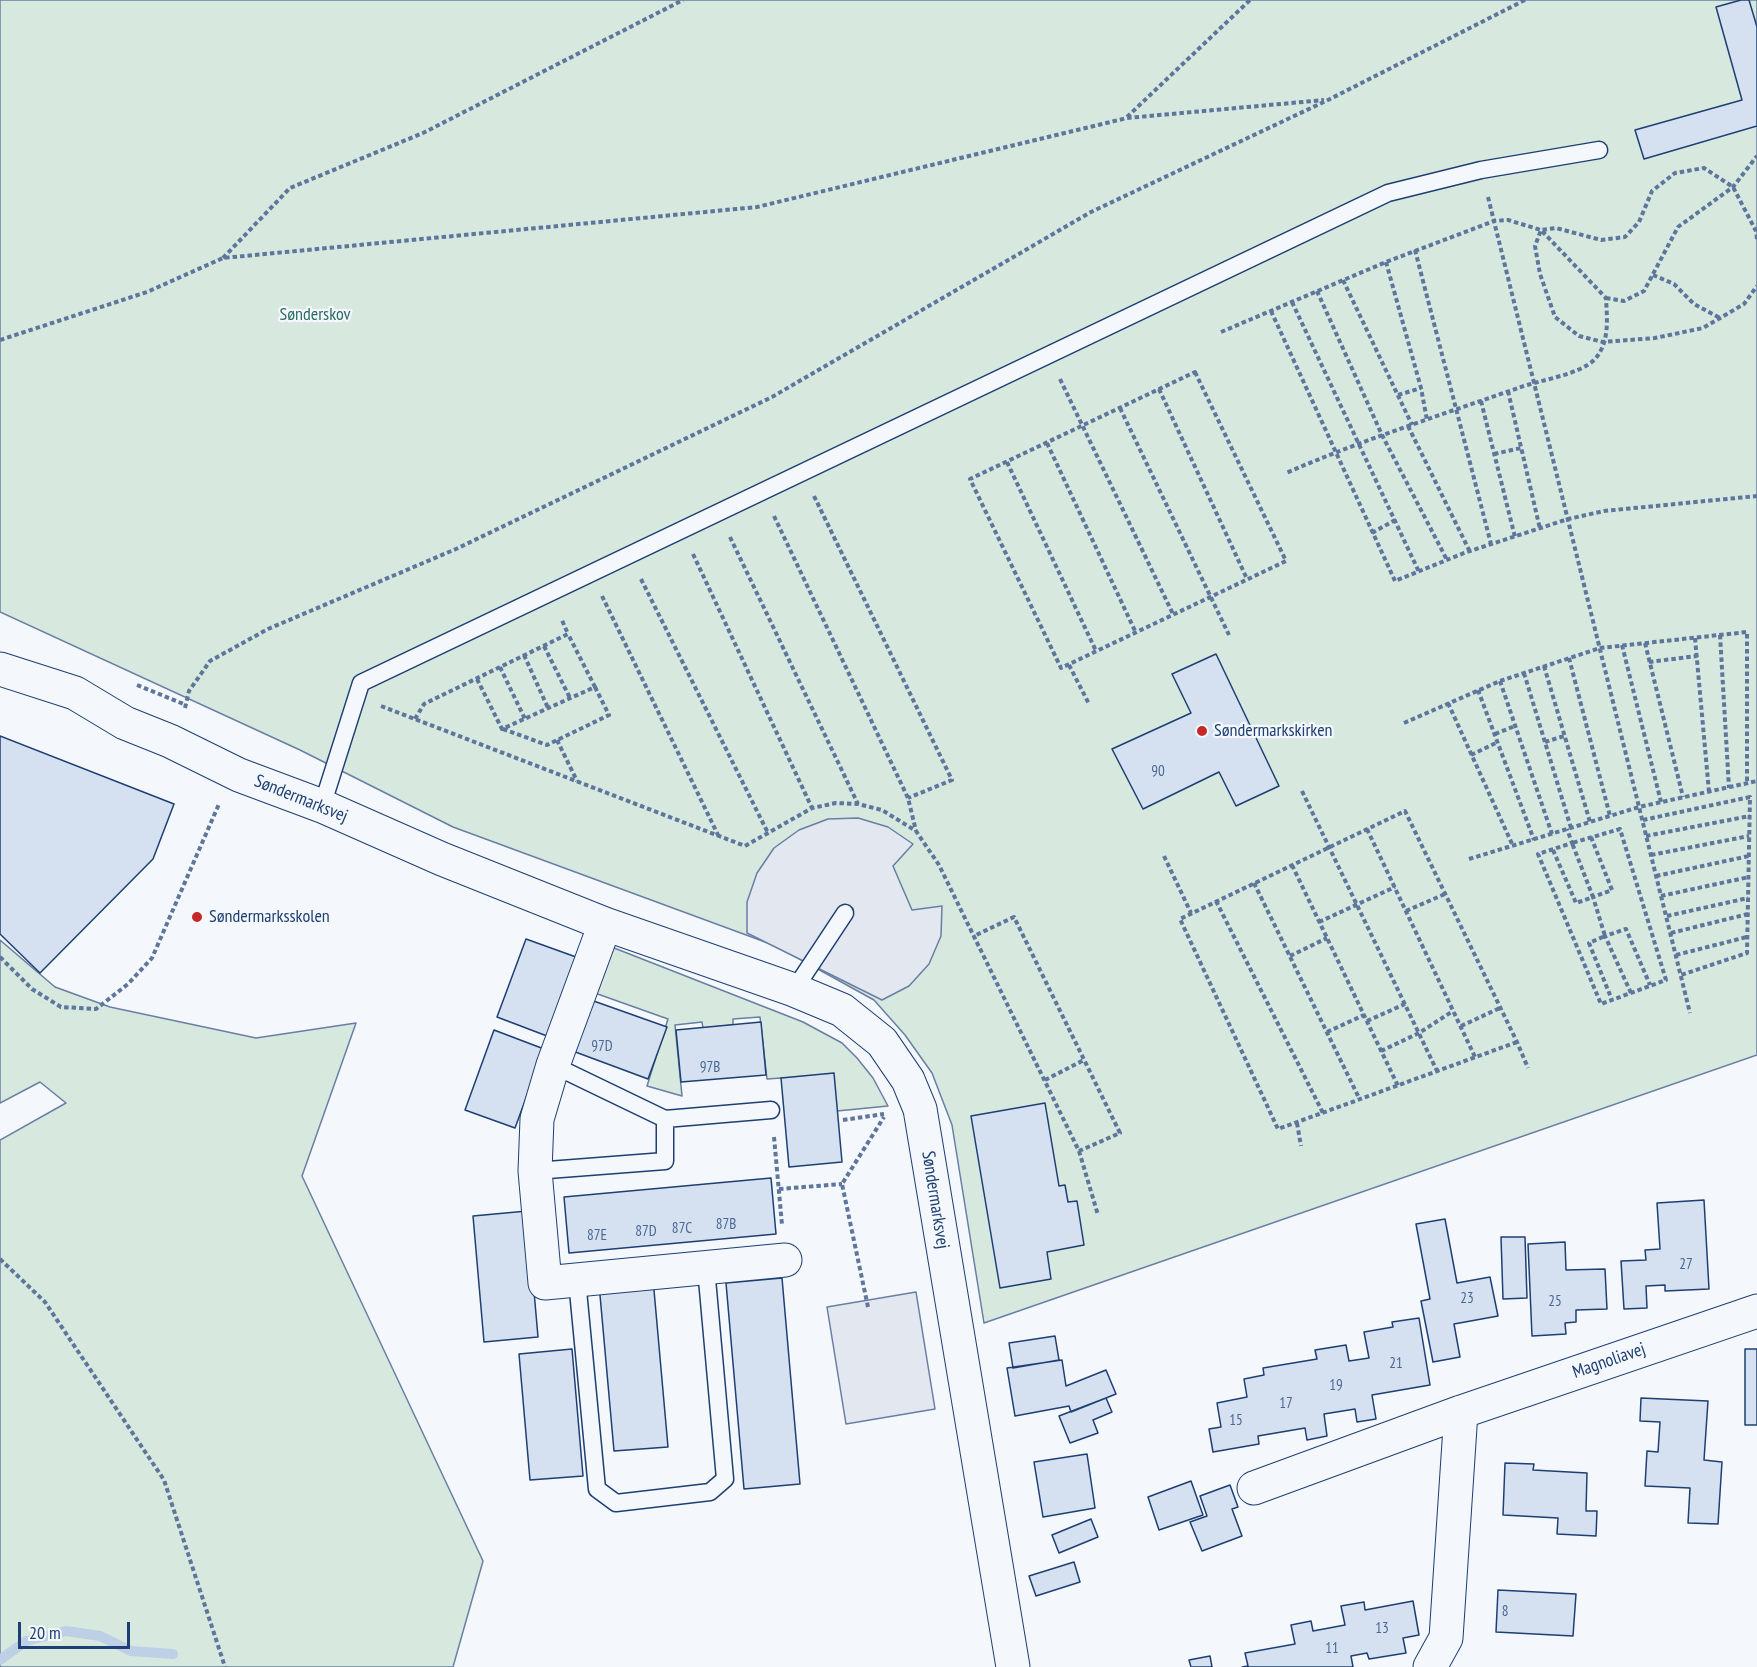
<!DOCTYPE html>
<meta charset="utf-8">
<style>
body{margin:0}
#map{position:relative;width:1757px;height:1667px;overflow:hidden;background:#f4f7fb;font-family:"PT Sans Narrow",sans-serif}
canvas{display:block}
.scale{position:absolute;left:18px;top:1622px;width:112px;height:27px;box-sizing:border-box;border:3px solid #1d3f73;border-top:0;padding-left:8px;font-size:18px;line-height:21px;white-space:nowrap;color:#1d3f73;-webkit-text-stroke:4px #f4f7fb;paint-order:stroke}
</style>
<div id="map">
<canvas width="1757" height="1667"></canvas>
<div class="scale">20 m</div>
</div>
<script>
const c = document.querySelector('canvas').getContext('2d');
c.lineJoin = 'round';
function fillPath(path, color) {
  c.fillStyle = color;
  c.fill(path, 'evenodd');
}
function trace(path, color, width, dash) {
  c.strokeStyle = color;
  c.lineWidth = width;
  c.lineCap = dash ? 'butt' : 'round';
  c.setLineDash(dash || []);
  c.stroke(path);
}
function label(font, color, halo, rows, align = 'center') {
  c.font = font + ' "PT Sans Narrow",sans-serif';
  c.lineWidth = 4.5;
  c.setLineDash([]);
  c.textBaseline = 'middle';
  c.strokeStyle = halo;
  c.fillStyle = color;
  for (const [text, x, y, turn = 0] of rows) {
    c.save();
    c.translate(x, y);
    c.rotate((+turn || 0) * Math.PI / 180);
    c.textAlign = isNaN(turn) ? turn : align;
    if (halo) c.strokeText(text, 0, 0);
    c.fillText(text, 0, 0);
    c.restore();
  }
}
const green = new Path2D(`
 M0 0H1757V1055L984 1323 952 1125 932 1073 905 1035 874 1000 776 946 453 827 300 750 0 612Z
 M0 940 55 987 110 1007 256 1038 356 1023 302 1176 483 1561 453 1667H0V1140L66 1103 40 1082 0 1103Z
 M609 946 803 1022 842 1043 857 1058 873 1078 888 1106 837 1111 781 1078 767 1079 760 1017 733 1019V1025L703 1028 702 1022 675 1025 682 1096 647 1086 668 1019 592 992Z`);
fillPath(green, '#d7e8df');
trace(green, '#687fa3', 1.5);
const parking = new Path2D(`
 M858 818 888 827 913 844 893 866 912 910 942 906 941 936 929 964 909 986 882 1000 747 933V902L757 873 774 848 799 830 828 819Z
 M916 1292 935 1409 846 1424 827 1307Z`);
fillPath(parking, '#e3e8f0');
trace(parking, '#687fa3', 1.5);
trace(new Path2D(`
 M0 1660 26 1641 66 1631 100 1636 131 1651 173 1654`), '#bed0e5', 10);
const building = new Path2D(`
 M1741 0H1749L1757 27V126L1644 159 1635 130 1742 100 1716 7Z
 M1216 654 1279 786 1236 806 1219 772 1143 809 1112 749 1191 713 1172 674Z
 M0 736 174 804 153 859 40 973 0 934Z
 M526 939 576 957 547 1036 497 1017Z
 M588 999 667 1027 648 1079 570 1050Z
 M761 1022 766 1075 681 1082 676 1030Z
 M494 1030 544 1049 515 1128 465 1110Z
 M834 1073 842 1162 789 1167 781 1078Z
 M1045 1103 1059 1186 1065 1185 1068 1202 1077 1201 1084 1245 1047 1252 1051 1279 1000 1288 971 1116Z
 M771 1178 776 1234 569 1253 564 1197Z
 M1704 1200 1709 1289 1665 1291V1285L1646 1286 1647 1308 1624 1309 1621 1261 1646 1260 1645 1250 1660 1249 1657 1203Z
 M527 1211 538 1337 484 1342 473 1216Z
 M1445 1219 1457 1283 1490 1277 1498 1316 1454 1324 1460 1357 1433 1362 1421 1301 1430 1299 1416 1224Z
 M1501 1237H1525L1527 1298 1503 1299Z
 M1565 1242 1566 1270 1605 1269 1607 1309 1576 1310V1322L1565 1323 1566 1334 1532 1336 1528 1244Z
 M782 1278 800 1484 744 1489 726 1283Z
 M653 1279 668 1447 614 1451 599 1284Z
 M1419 1318 1430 1385 1372 1395 1376 1419 1357 1422 1355 1409 1324 1414 1327 1436 1307 1440 1305 1428 1258 1436 1259 1444 1213 1452 1209 1429 1221 1427 1217 1403 1247 1397 1244 1379 1264 1375 1263 1368 1317 1359 1315 1350 1346 1345 1349 1361 1369 1358 1364 1332 1393 1327 1392 1322Z
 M1055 1336 1059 1360 1013 1368 1009 1343Z
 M572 1349 583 1476 530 1480 519 1354Z
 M1745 1349H1757V1425H1745Z
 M1062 1360 1066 1386 1106 1370 1116 1394 1071 1412 1069 1406 1015 1416 1007 1368Z
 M1106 1398 1112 1412 1093 1420 1098 1433 1070 1443 1059 1416Z
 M1641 1398 1708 1401 1704 1460 1722 1462 1718 1524 1688 1523 1690 1488 1645 1486 1647 1451 1658 1452 1660 1422 1640 1421Z
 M1087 1454 1095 1508 1043 1517 1034 1462Z
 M1505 1463 1534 1464 1533 1470 1587 1473 1586 1511H1597L1596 1536 1557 1534 1558 1518 1503 1515Z
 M1191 1481 1203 1515 1159 1530 1148 1497Z
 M1230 1485 1238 1507 1232 1509 1242 1536 1202 1551 1190 1522 1207 1516 1200 1496Z
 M1091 1519 1098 1537 1059 1553 1052 1535Z
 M1074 1562 1080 1582 1036 1596 1029 1576Z
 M1498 1590 1576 1594 1573 1636 1496 1632Z
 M1413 1601 1419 1635 1403 1638 1406 1653 1369 1659 1367 1653 1351 1656 1353 1667H1242L1248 1666 1245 1653 1295 1644 1291 1625 1311 1621 1313 1631 1345 1625 1341 1606 1364 1602 1365 1610Z
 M1210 1656 1212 1667H1191L1189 1660Z`);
fillPath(building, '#d5e0f0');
trace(building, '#1d3f73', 1.5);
const lane = new Path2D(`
 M322 806 361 683 1388 193 1481 170 1599 150
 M794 990 845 913
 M665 1119 771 1110
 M535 1171 665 1161V1119L553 1065
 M577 1280 597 1489 616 1503 710 1492 725 1479 706 1268`);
const street = new Path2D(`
 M0 669 75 693 125 723 170 741 239 775 322 806 442 859 605 924 794 990 842 1010 882 1042 908 1080 920 1109 1013 1667
 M605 924 553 1065 537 1119 535 1171 545 1283 785 1260
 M1254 1488 1461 1412 1757 1311
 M1430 1667 1446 1638 1461 1412`);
trace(lane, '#1d3f73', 19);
trace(street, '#1d3f73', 35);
trace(new Path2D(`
 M1127 117 1250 0
 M1488 197 1690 1013
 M1757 239 1756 231 1733 187 1704 168 1675 173 1652 191 1639 222 1625 237 1601 240 1556 228 1541 230 1535 246 1540 274 1555 317 1579 336 1603 342 1655 338 1703 328 1744 304 1757 286
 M1415 250 1491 544
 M223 258 290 188 423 133 683 0
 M1386 262 1421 388 1427 420
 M1653 275 1674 284 1694 304 1720 318
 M1343 280 1412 425
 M1317 291 1382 435 1447 560
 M1606 298 1624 301 1644 291 1678 227 1733 187 1757 156
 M1292 302 1419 572
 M1271 311 1395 581 1464 553 1568 519 1604 511 1757 496
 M1221 332 1386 262 1494 221 1508 220 1541 230 1606 298C1607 318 1610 342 1595 359 1580 375 1539 380 1518 388 1441 415 1362 440 1286 473
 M0 340 147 292 223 258 757 207 1127 118 1324 100
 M1195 372 1286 561 1061 668 970 479Z
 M1060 379 1173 614
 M1159 389 1247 579
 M1508 391 1540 529
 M1398 395 1421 388
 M1481 401 1515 537
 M1120 408 1229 635
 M1408 426 1470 552
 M1047 443 1136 633
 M1494 454 1521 448
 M1007 462 1096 651
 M814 496 952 780 908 798
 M774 516 908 798 916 831
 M1372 533 1395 520
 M730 537 858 804
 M693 554 812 808
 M641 579 768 833
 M602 596 718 835
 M1720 635 1729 788
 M1695 638 1709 792
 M1645 643 1683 797
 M1622 645 1661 802
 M544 646 570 698
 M524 655 548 708
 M1569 658 1610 816
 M1649 662 1697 656
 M1069 665 1089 704
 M1544 666 1590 822
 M500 667 525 719
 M1524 673 1571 828
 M477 679 502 729 595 687 568 634
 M1500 681 1552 834
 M137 685 186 705
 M1478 690 1534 840
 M1448 703 1513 846
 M381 706 745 846 812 808 836 803 858 804 882 810 916 831 939 865 1079 1151 1120 1133 1014 917 974 936
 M185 708 189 691 210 661 268 629 456 549 772 397 1091 212 1328 100 1525 0
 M415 719 424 704 568 634 561 618
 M1404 723 1500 681 1600 648 1747 632V783
 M503 729 547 745 609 715 595 687
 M1495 734 1515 726
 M557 740 577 781
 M1545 742 1564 736
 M1471 755 1498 742
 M1302 791 1437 1071
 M1643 820 1750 797 1747 953 1681 975
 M1367 829 1475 1057
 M1646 836 1750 816
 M1591 837 1612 890 1593 897 1605 936 1589 943 1612 1000
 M1553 850 1576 903 1593 897 1572 843 1620 829 1666 980 1601 1004 1538 854 1572 843 1567 829
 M1651 855 1749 836
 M1164 856 1191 913
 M1469 859 1639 807 1757 781
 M1292 865 1398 1086
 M1656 876 1749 856
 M1254 883 1360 1100
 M1661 896 1749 877
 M1216 901 1323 1113
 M1406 911 1445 894
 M1667 916 1748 898
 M1319 922 1395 887
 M1671 933 1748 914
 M1676 955 1747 937
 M1290 956 1327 938
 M0 957 32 989 61 1007 96 1009 128 984 152 958 219 804
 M1631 993 1605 936 1626 929 1650 985
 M1367 1021 1405 1004
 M1461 1026 1500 1008
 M1327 1032 1364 1015
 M1517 1042 1278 1129 1180 919 1405 811 1517 1042 1528 1068
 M1381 1051 1419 1033 1453 1011
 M1045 1080 1084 1060
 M843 1120 884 1114
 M1297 1123 1301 1146
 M774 1137 782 1225
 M1079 1151 1098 1215
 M779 1189 842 1184
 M0 1259 45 1302 164 1480 225 1667
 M868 1307 842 1184 884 1117`), '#5e769c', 4, [4.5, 3]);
trace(lane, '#f4f7fb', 16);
trace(street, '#f4f7fb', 33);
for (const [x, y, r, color] of [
 [1202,731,6,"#c62828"],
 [197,917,6,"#c62828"]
]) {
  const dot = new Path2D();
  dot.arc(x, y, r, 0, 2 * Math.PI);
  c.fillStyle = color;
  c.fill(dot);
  trace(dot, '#f4f7fb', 2);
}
label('15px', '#4b6792', null, [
 ["90",1158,772],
 ["97D",602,1047],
 ["97B",710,1068],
 ["87B",726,1225],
 ["87C",682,1229],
 ["87D",646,1232],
 ["87E",597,1236],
 ["27",1686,1265],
 ["23",1467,1299],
 ["25",1555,1302],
 ["21",1396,1364],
 ["19",1336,1386],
 ["17",1286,1404],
 ["15",1236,1421],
 ["8",1505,1612],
 ["13",1382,1629],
 ["11",1332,1649]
]);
label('18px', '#2c6c60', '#f4f7fb', [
 ["Sønderskov",315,315]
]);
label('18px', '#1d3f73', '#f4f7fb', [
 ["Søndermarkskirken",1214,731],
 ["Søndermarksskolen",209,917]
], 'left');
label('18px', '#1d3f73', '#f4f7fb', [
 ["Søndermarksvej",301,799,22],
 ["Søndermarksvej",935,1200,81],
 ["Magnoliavej",1609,1361,-19]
]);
</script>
